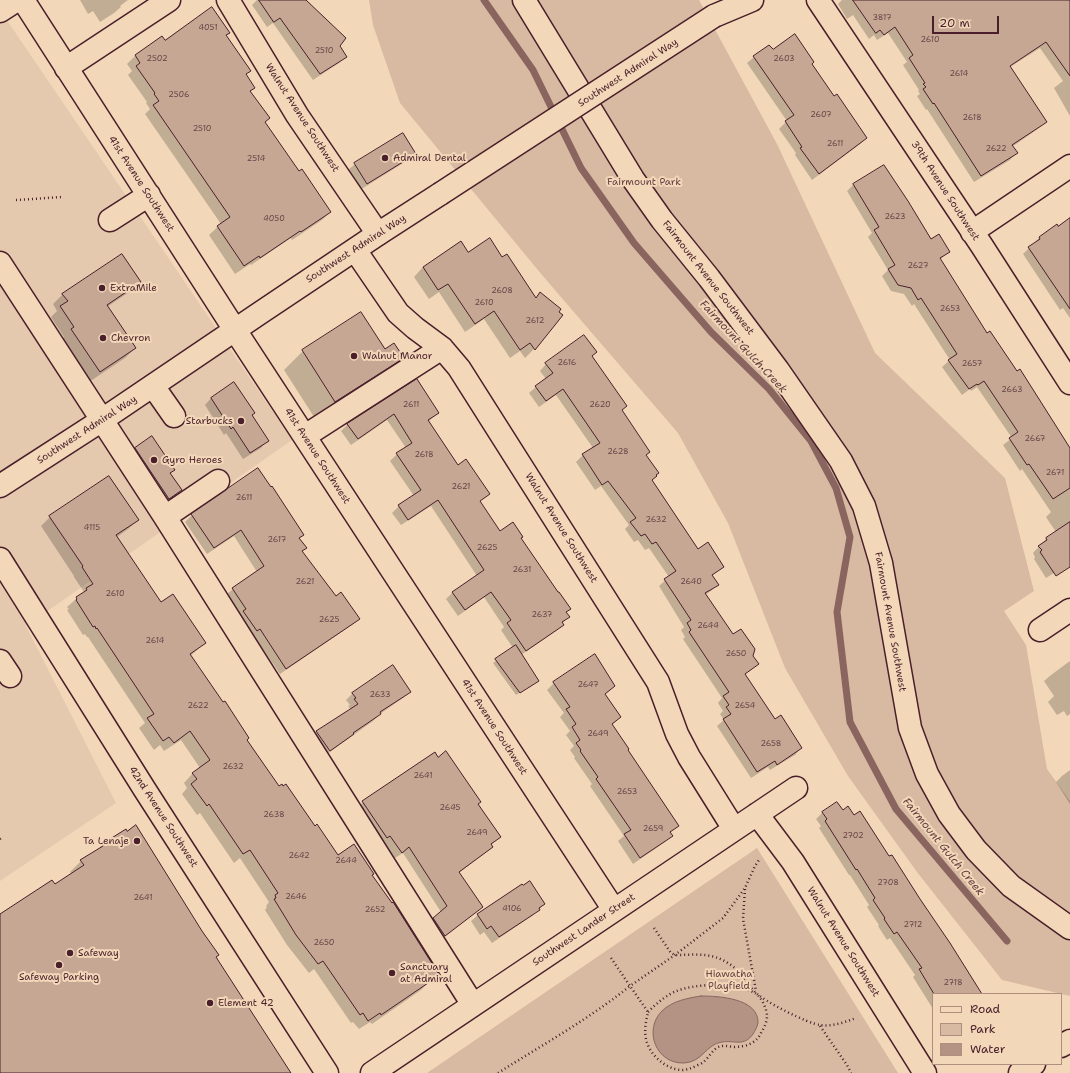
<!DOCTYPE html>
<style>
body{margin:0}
#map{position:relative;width:1070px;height:1073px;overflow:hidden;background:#f2d8b9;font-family:"Shantell Sans",sans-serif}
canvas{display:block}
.legend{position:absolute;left:932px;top:993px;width:130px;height:72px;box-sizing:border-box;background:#f2d8b9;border:1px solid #af8e80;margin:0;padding:5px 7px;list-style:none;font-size:12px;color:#4a1f2b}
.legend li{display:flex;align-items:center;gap:8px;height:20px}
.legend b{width:20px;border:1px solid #af8e80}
.scale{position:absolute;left:932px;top:16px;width:67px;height:18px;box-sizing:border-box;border:2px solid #4a1f2b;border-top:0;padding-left:5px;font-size:12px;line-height:14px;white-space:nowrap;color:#4a1f2b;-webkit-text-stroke:3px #f2d8b9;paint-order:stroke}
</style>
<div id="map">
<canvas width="1070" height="1073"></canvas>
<ul class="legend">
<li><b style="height:5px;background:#f2d8b9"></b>Road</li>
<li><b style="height:11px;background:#d7baa1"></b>Park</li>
<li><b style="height:11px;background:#b59384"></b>Water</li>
</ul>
<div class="scale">20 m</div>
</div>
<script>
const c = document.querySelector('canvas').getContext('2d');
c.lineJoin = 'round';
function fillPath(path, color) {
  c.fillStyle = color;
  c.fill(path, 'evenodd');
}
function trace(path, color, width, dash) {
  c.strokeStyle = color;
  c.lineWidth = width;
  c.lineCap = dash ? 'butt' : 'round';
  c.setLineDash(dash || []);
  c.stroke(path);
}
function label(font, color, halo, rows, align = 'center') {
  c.font = font + ' "Shantell Sans",sans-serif';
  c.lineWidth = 4;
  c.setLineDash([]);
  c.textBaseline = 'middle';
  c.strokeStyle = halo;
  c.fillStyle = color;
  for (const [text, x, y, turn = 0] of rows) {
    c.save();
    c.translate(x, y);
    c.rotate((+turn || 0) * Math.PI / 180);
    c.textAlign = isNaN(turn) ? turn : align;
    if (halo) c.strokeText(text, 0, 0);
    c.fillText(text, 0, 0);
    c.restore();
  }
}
fillPath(new Path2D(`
 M0 10 292 440 26 626 116 803 0 881Z`), '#e4c9ae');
fillPath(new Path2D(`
 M369 0H699L777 144 875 353 1005 478 1034 591 1004 611 1026 645 1047 769 1070 801V996L1002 980 917 872 848 776 785 668 728 523 678 433 542 275 400 103 373 25Z
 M757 848 898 1073H427Z`), '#d7baa1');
const water = new Path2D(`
 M701 996C718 996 759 998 758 1023 757 1027 755 1031 753 1034 744 1047 735 1040 722 1042 706 1044 703 1062 684 1063 656 1064 643 1030 662 1011 672 1001 688 998 701 996Z`);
fillPath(water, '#b59384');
trace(water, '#8a6560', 1);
fillPath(new Path2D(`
 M80 0H128L120 6 121 7 114 13 100 22 93 11 88 14Z
 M257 0H297L339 46 346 56 339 63 313 80 273 23 267 27 252 5Z
 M842 0H1070V116L1054 88 1063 81 1040 48 1010 67 1046 122 1039 128 1012 147 1016 153 1010 160 974 182 927 109 926 110 917 96 920 94 918 91 919 90 903 65 907 62 888 33 877 40 874 35 869 39 853 15 847 19 838 4Z
 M229 33 225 36 250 70 245 75 254 88 250 92 264 122 299 172 330 212 322 220 292 240 291 238 251 265 250 264 235 274 209 235 221 224 145 114 150 109 146 103 147 102 128 75 132 71 127 64 135 56 162 38 165 41Z
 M754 57 811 64 833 98 866 138 860 144 812 180 795 155 796 153 779 129 787 121 747 63Z
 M415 153 408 160 360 190 348 170 355 164Z
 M853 185 931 240 948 252 940 260 987 335 1070 450V563L1046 578 1034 559 1035 557 1033 553 1046 539 1056 532 1046 517 1051 512 1022 469 1020 471 1003 445 1012 438 977 387 971 391 970 389 962 395 942 367 950 360 914 304 912 306 904 294 891 291 882 276 888 270 868 237 872 233 847 191Z
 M1070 224V318L1063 308 1060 310 1023 254 1039 238 1057 226 1058 227Z
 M461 243 468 254 502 258 534 349 525 358 520 351 510 358 484 319 465 332 439 292 429 299 414 277 423 267Z
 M139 282 129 292 107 307 135 348 125 358 89 382 61 340 64 337 51 317 57 311 53 304 63 294Z
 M385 350 402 358 383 377 316 420 284 370 303 351Z
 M591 356 621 410 649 452 645 456 656 476 651 481 698 550 722 567 712 576 717 585 711 591 705 595 733 635 752 656 758 664 751 670 744 675 775 720 801 748 795 755 770 770 768 767 751 778 717 726 724 720 720 714 723 711 718 703 722 698 683 639 685 637 681 630 684 627 659 586 669 577 649 548 645 550 638 540 634 542 625 529 629 525 601 486 595 490 576 462 583 455 593 448 556 395 539 407 529 393 536 387 546 379 540 371 546 364Z
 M417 380 438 413 428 422 457 466 488 494 479 502 500 533 520 538 558 594 570 609 565 613 568 617 556 631 521 655 534 684 516 695 493 663 513 648 501 630 504 627 484 597 458 616 446 599 453 592 477 576 431 506 401 525 392 513 399 506 414 496 390 461 397 454 406 448 387 420 351 445 341 431 347 425Z
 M211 398 251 416 267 441 261 448 243 459 226 433 224 435 205 405Z
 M136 449 174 470 170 474 181 490 174 497 162 505 129 455Z
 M258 469 302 535 299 538 306 548 302 552 336 597 358 619 352 625 280 674 253 635 250 637 226 595 233 589 257 572 234 536 207 554 185 522 192 515Z
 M50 517 138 520 128 529 117 537 160 603 204 643 195 652 190 656 278 788 315 827 338 856 371 875 437 973 421 990 372 1024 370 1022 359 1029 353 1022 351 1023 314 969 309 973 287 945 265 910 267 907 266 906 269 902 240 858 234 863 200 813 197 815 182 794 187 788 184 783 193 773 200 768 181 740 164 751 160 745 154 750 139 728 145 723 88 637H87L85 634 83 635 67 610 69 609 67 607 84 592 74 577V576L41 526Z
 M1070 661V714L1067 716 1064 711 1057 715 1048 702 1054 696 1044 681 1051 675Z
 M554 683 614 686 604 695 620 717 612 725 627 751 678 825 670 833 671 836 665 842 633 864 618 841 624 836 590 786 592 784 574 758 575 757 570 750 574 746 566 735 570 731 560 717 564 713 547 690Z
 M409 692 403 698 380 714 373 721 323 757 310 739 317 732 351 710 348 706 350 705 346 700 353 693Z
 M1070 770V804L1056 782 1062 776Z
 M363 802 477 804 500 837 491 845 492 847 485 853 459 873 481 907 475 913 438 942 427 925 441 912 403 853 395 858 384 841 380 844 357 808Z
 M823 812 981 994H933V1009L913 977 915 975 890 938 887 940 878 926 879 925 867 907 869 905 850 875H849L819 828 821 826 816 819Z
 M102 845 215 957 290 1073H0V915L54 886 72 874 70 872 81 861 96 851Z
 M544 904 532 916 492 943 484 932 480 935 471 921 478 915Z`), '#0003');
trace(new Path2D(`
 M484 0 533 70 581 168 634 243 711 332 769 389 811 441 836 488 850 537 837 612 850 722 896 809 1007 941`), '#8a6560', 7);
const building = new Path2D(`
 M259 0H306L346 38 340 46 347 57 320 74 280 18 274 22Z
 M853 0H1070V76L1046 42 1010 66 1047 122 1012 145 1018 153 981 176 934 103 933 104 923 89 926 87 923 84 925 83 909 58 913 55 895 27 884 35 880 30 876 33Z
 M212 7 230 33 226 35 251 71 246 74 255 88 250 91 270 118 265 122 299 171 302 169 331 212 301 232 300 231 260 258 259 256 244 266 217 226 230 217 153 105 159 101 154 94 155 93 136 66 140 63 135 55 162 36 165 40Z
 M795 34 814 62 812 64 834 96 837 94 867 138 819 174 800 148 802 147 785 121 794 115 753 56 769 45 773 49Z
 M403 133 416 154 367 184 354 163Z
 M884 165 908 201 931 239 939 234 950 252 940 258 987 333 990 331 1017 371 1020 369 1070 448V488L1053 499 1029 464 1027 465 1009 438 1018 432 984 381 978 385 977 384 969 389 948 360 957 354 921 298 918 300 911 288 898 285 888 269 895 265 874 230 879 227 853 184Z
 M1070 218V309L1028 247 1040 239 1039 237 1057 224 1058 226Z
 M490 238 502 257 507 254 536 298 540 292 561 309 559 312 563 315 535 350 530 343 520 350 494 311 475 324 448 284 438 290 423 267 461 241 468 252Z
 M122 254 141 282 107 305 136 348 100 372 71 329 74 327 60 306 68 301 62 294Z
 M361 312 385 349 394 343 404 358 335 402 302 350Z
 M584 335 597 352 592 356 627 406 622 410 650 452 646 455 659 473 656 475 657 476 652 480 698 549 708 542 724 567 712 575 719 585 705 593 733 634 741 629 755 649 753 656 759 664 745 674 775 719 781 715 802 748 777 765 775 761 757 772 723 719 731 714 726 707 729 705 723 696 729 692 689 632 691 630 687 623 691 620 664 579 676 571 656 542 652 544 645 534 641 536 630 522 636 518 608 481 602 485 582 454 600 443 563 389 546 401 535 386 553 373 545 363Z
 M417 379 439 413 428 420 458 465 466 459 490 494 480 501 500 531 513 522 523 537 521 538 558 592H559L571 609 566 612 570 617 562 622 564 625 526 651 507 623 511 620 491 592 465 610 452 592 484 570 438 500 408 520 398 505 421 490 396 453 412 443 394 414 358 439 347 424Z
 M234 382 255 413 252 415 269 441 250 453 233 427 231 429 211 398Z
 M152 436 175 470 170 473 182 490 169 499 135 448Z
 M258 468 271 487 272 486 304 535 299 538 307 548 302 551 336 596 341 592 360 619 286 669 260 629 257 631 243 611 246 609 232 588 264 566 241 530 214 548 191 514Z
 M109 476 139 520 116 535 161 602 173 594 206 643 190 654 223 702 225 701 249 738 247 740 279 786 282 784 283 786 286 784 315 826 317 824 338 855 354 844 374 874 372 875 392 903 393 902 395 905 438 973 430 979 431 981 381 1015 380 1013 368 1021 363 1013 360 1015 323 961 318 964 296 935 274 899 276 898 275 895 278 893 250 850 243 854 209 804 207 806 191 784 197 779 192 773 210 760 190 731 174 743 169 737 163 741 147 718 154 714 97 628 96 629 95 626 93 627 76 600 77 599 76 597 87 590 86 588 93 584 82 567 83 566 49 516Z
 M1070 522V567L1056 576 1040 552 1042 550 1038 546 1047 540 1046 538Z
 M516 645 539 681 520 693 495 659Z
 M595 654 615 686 605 694 621 717 612 724 629 749 628 750 679 826 670 832 673 836 640 858 624 834 631 830 596 779 598 777 580 751 581 750 576 743 580 740 572 727 576 724 566 709 570 707 553 682Z
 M393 665 411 692 380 712 381 714 353 733 354 734 330 751 316 731 358 704 354 699 356 698 352 693Z
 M446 751 481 802 478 804 501 837 491 844 493 847 459 872 483 907 445 936 433 918 447 906 409 847 402 853 390 836 387 838 362 801 435 752 438 757Z
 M837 802 843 810 848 806 854 815 860 811 889 856 892 855 920 899 950 943 982 994H934L919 969 922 968 897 932 894 934 884 919 885 918 873 900 875 898 857 869 856 870 825 821 827 819 822 812Z
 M136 825 202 931 219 955 216 957 291 1073H0V914L52 880 55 884 84 865 80 860 103 846 102 844 126 829 127 831Z
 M530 881 545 904 539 908 540 910 499 937 491 926 487 929 477 914 522 884 523 885Z`);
fillPath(building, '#c5a794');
trace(building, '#4a1f2b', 1);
const minor = new Path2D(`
 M23 0 235 330 614 910
 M228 0 297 115 378 234
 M524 0 633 179 662 220 709 278 778 370 841 461 864 506 881 563 910 728 927 774 949 814 976 850 1011 886 1070 928
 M818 0 982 246 1070 383
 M0 11 17 0
 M66 68 169 0
 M110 220 149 195
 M972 232 1070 166
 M355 250 398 313 415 328 442 348 459 368 658 682 677 734 689 757 734 829
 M0 263 165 517 473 1005
 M153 386 174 416
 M305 436 442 348
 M165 517 218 481
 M0 559 145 790 327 1073
 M1040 630 1070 610
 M0 661 10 676
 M757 814 793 862 925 1073
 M1061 1046 1070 1041
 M372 1073 796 788
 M1020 1073 1034 1064`);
const major = new Path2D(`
 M714 16 752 0
 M0 486 96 424 260 313 378 234 440 194`);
trace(minor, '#4a1f2b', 25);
trace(major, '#4a1f2b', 25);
trace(new Path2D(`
 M16 200 62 197
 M0 839 3 837
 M745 889 743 919 756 991
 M654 928 671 953 675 955C689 955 705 953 718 958 728 962 738 969 744 978 748 982 751 988 755 992 763 1001 809 1024 820 1025 832 1027 845 1022 856 1018
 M611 958 630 986 675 955 723 918 745 888 755 866 759 860
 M820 1026 847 1065 851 1073
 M498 1073C542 1045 589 1019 630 986L648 1012C646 1021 644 1030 646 1039 649 1054 665 1069 681 1070 687 1070 692 1068 698 1065 707 1062 710 1052 718 1047 723 1045 728 1046 733 1047 745 1047 756 1044 761 1033 764 1028 767 1022 767 1016 767 1009 761 996 755 993 735 982 695 983 674 992 664 997 656 1004 648 1012`), '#4a1f2b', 2.5, [1, 3]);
trace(minor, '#f2d8b9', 22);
trace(major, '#f2d8b9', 22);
const majorBridge = new Path2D(`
 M440 194 714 16`);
trace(majorBridge, '#4a1f2b', 25, []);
trace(majorBridge, '#f2d8b9', 22);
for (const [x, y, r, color] of [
 [385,158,4,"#4a1f2b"],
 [102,288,4,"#4a1f2b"],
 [103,338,4,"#4a1f2b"],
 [354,356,4,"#4a1f2b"],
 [241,421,4,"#4a1f2b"],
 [154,460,4,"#4a1f2b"],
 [137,841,4,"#4a1f2b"],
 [70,953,4,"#4a1f2b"],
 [59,965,4,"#4a1f2b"],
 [392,973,4,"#4a1f2b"],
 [210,1003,4,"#4a1f2b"]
]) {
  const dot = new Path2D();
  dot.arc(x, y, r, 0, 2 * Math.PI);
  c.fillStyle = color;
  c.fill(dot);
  trace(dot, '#f2d8b9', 1.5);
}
label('8px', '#694145', null, [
 ["3817",882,18],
 ["4051",208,28],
 ["2610",930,40],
 ["2510",324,51],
 ["2502",157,59],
 ["2603",784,59],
 ["2614",959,74],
 ["2506",179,95],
 ["2607",821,115],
 ["2618",972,118],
 ["2510",202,129],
 ["2611",835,144],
 ["2622",996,149],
 ["2514",256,159],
 ["2623",895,217],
 ["4050",274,219],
 ["2627",918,266],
 ["2608",502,291],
 ["2610",484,303],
 ["2653",950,309],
 ["2612",535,321],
 ["2616",567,363],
 ["2657",972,364],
 ["2663",1012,390],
 ["2611",411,405],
 ["2620",600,405],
 ["2667",1035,439],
 ["2628",618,452],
 ["2618",424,455],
 ["2671",1055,473],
 ["2621",461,487],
 ["2611",244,498],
 ["2632",656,520],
 ["4115",92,528],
 ["2617",277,540],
 ["2625",487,548],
 ["2631",522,570],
 ["2621",305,582],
 ["2640",691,582],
 ["2610",115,594],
 ["2637",542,615],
 ["2625",329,620],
 ["2644",708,626],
 ["2614",155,641],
 ["2650",736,654],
 ["2647",588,685],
 ["2633",380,695],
 ["2622",198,706],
 ["2654",745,706],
 ["2649",598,734],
 ["2658",771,744],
 ["2632",233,767],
 ["2641",423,776],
 ["2653",627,792],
 ["2645",450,808],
 ["2638",274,815],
 ["2659",653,829],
 ["2649",477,833],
 ["2702",853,836],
 ["2642",299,856],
 ["2644",346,861],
 ["2708",888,883],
 ["2646",296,897],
 ["2641",143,898],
 ["4106",512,909],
 ["2652",375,910],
 ["2712",913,925],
 ["2650",324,943],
 ["2718",953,983]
]);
label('10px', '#4a1f2b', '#f2d8b9', [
 ["Southwest Admiral Way",628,73,-33],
 ["Walnut Avenue Southwest",302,118,57],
 ["41st Avenue Southwest",141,184,57],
 ["39th Avenue Southwest",945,191,57],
 ["Southwest Admiral Way",356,249,-33],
 ["Fairmount Avenue Southwest",708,278,52],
 ["Southwest Admiral Way",87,430,-33],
 ["41st Avenue Southwest",317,456,57],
 ["Walnut Avenue Southwest",561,528,58],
 ["Fairmount Avenue Southwest",890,622,80],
 ["41st Avenue Southwest",494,727,57],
 ["42nd Avenue Southwest",163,817,57],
 ["Southwest Lander Street",584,930,-34],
 ["Walnut Avenue Southwest",843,942,58]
]);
label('10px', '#4a1f2b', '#f2d8b9', [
 ["Admiral Dental",393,158],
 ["ExtraMile",110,288],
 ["Chevron",111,338],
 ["Walnut Manor",362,356],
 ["Starbucks",233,421,"right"],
 ["Gyro Heroes",162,460],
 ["Ta Lenaje",129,841,"right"],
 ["Safeway",78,953],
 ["Sanctuary",400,967],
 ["at Admiral",400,979],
 ["Safeway Parking",59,977,"center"],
 ["Element 42",218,1003]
], 'left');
label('10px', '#663e43', '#f2d8b9', [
 ["Fairmount Park",644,182],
 ["Hiawatha",729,974],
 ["Playfield",729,986]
]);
label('italic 11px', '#653c41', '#f2d8b9', [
 ["Fairmount Gulch Creek",743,347,47],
 ["Fairmount Gulch Creek",943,847,51]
]);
</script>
